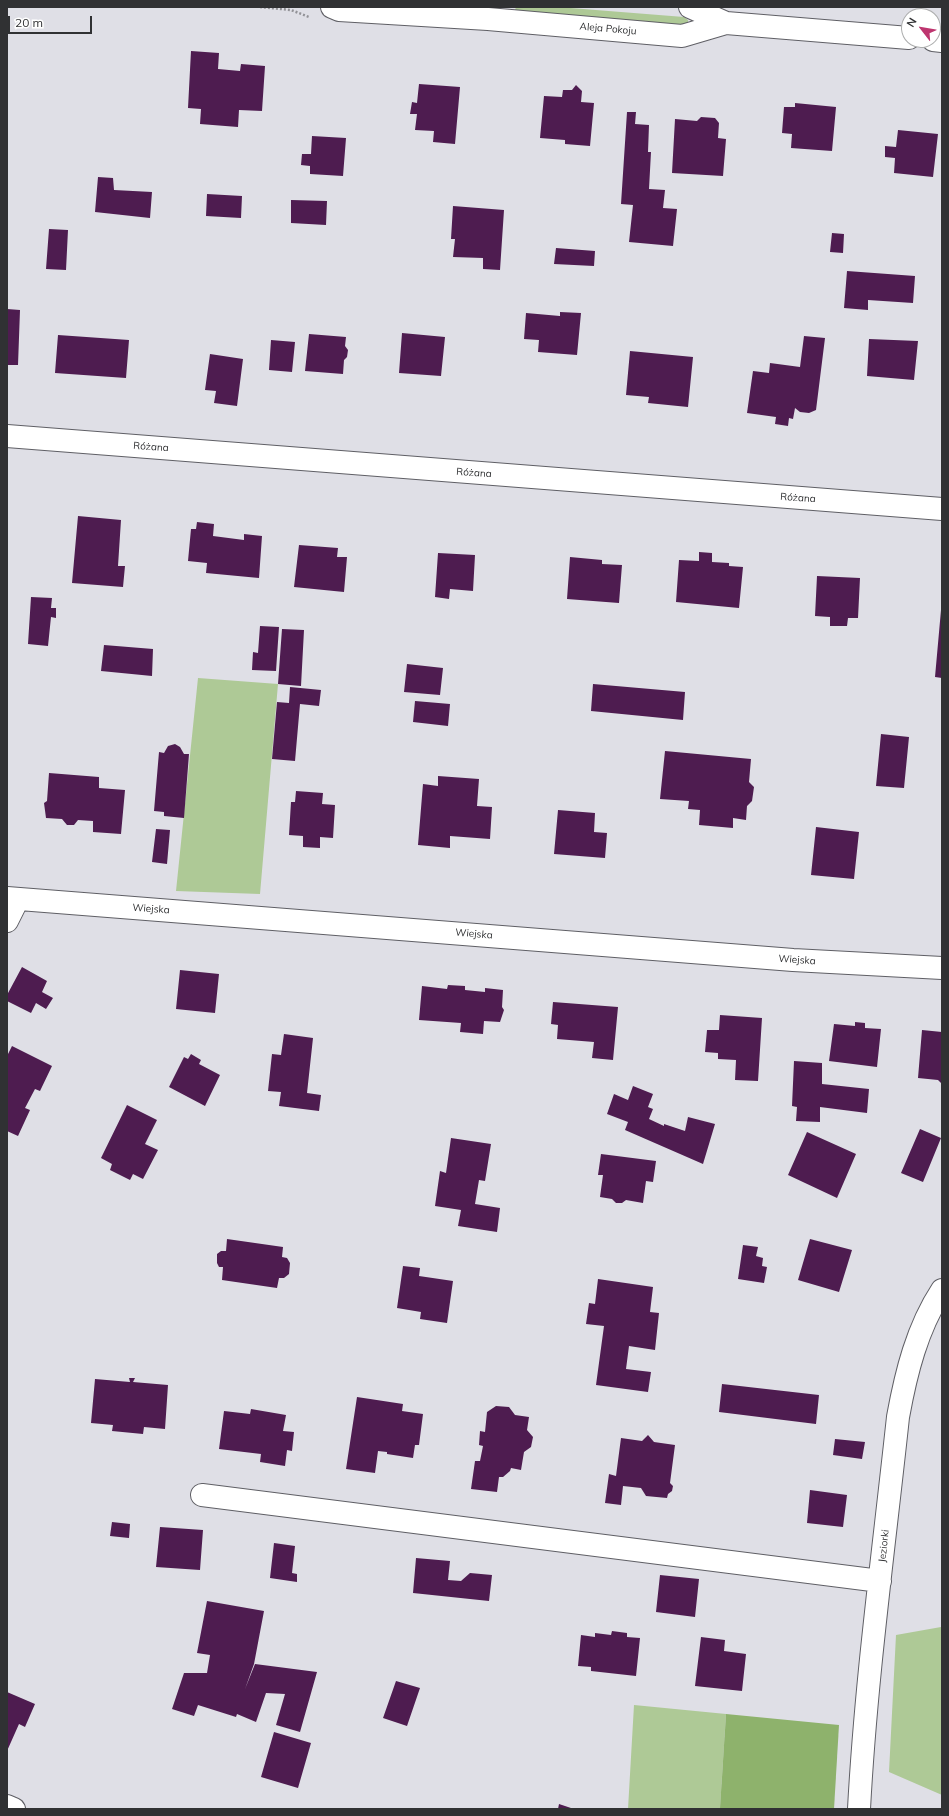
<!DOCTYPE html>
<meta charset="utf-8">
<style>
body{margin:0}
#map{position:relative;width:949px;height:1816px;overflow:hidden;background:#dfdfe6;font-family:Mulish,sans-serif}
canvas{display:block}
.frame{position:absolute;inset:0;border:8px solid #303133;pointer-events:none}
.north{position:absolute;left:901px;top:8px;width:40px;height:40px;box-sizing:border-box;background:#fff;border:1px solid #acadad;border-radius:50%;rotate:301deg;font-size:11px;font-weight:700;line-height:16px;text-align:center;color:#303133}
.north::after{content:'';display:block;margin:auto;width:14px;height:18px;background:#be356f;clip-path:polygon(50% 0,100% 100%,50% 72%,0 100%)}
.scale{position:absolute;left:8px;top:16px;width:84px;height:18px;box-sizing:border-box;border:2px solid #303133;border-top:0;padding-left:5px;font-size:12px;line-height:14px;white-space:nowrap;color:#303133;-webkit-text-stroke:3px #fff;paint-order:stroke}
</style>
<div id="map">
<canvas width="949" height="1816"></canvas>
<div class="frame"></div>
<div class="north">N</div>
<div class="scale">20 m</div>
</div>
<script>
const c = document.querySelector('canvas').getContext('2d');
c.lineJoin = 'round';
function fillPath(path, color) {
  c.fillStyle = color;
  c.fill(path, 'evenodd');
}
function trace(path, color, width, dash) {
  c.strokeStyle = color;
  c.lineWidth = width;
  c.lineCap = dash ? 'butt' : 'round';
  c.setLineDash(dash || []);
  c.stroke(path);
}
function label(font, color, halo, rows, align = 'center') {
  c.font = font + ' Mulish,sans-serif';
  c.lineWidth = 4;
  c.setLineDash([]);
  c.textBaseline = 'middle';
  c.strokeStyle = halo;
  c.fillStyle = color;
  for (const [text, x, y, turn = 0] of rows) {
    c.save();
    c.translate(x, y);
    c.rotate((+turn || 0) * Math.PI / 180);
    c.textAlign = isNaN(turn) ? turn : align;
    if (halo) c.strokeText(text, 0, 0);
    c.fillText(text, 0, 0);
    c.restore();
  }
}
fillPath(new Path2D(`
 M516 7H558L684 17 688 20V23L683 25 520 12 515 10Z
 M198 678 278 684 260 894 176 891Z
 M941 1627H942V1795L889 1772 896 1635Z
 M634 1705 726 1714 720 1808 730 1809H628Z`), '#aec996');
fillPath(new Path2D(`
 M726 1714 839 1725 834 1809 720 1808Z`), '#8eb26c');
fillPath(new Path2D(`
 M191 51 219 53 218 69 240 71 241 64 265 66 262 111 239 110 238 127 200 124 201 109 188 108Z
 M419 84 460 87 455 144 433 142 434 131 415 130 417 114H410L412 102 417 103Z
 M576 85 582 91 581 102 594 103 590 146 565 144V140L540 138 544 96 562 97 563 90H572Z
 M795 103 836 107 832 151 791 148 792 134 782 133 784 107H795Z
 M627 112H636L635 124 649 125 648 152H651L649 189 665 190 663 208 677 209 673 246 629 242 633 205 621 204Z
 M701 117 715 118 719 123 718 138 726 139 723 176 672 173 675 119 697 121Z
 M898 130 938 134 933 177 894 173 895 158 885 157V146L896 147Z
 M312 136 346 138 343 176 310 174V166L301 165 302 154H311Z
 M98 177 113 178 114 190 152 192 150 218 95 212Z
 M207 194 242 196 241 218 206 216Z
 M291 200 327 201 326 225 291 223Z
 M453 206 504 210 500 270 483 269V258L453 257 455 239H451Z
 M49 229 68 230 66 270 46 269Z
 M832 233 844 234 843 253 830 252Z
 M556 248 595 251 594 266 554 264Z
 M847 271 915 276 913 303 868 300V310L844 308Z
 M7 309 20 310 18 365H7Z
 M560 312 581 313 577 355 538 352 539 340 524 339 526 313 560 316Z
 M402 333 445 337 441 376 399 373Z
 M309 334 346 337 345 346 348 350 347 357 344 360 343 374 305 371Z
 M58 335 129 340 126 378 55 373Z
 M804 336 825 338 816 410 809 413 800 412 795 408 793 419 789 418 788 426 775 424 776 417 747 413 753 371 769 373 770 363 800 367Z
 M869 339 918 341 914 380 867 376Z
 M271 340 295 342 292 372 269 370Z
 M630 351 693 357 688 407 648 403 649 397 626 395Z
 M210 354 243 359 237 406 214 403 216 391 205 390Z
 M78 516 121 520 118 566H125L123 587 72 583Z
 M197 522 214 524 213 536 244 540V534L262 536 259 578 206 573 207 563 188 561 191 529H196Z
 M299 545 338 548 337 557H347L344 592 294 587Z
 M699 552 712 553V562L729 563V566L743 567 739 608 676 602 679 560 699 561Z
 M438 553 475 555 473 591 450 589 449 599 435 597Z
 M570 557 602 560V564L622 565 619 603 567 599Z
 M817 576 860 578 858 618H848L847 626H830V617L815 616Z
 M31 597 52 598 51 608H56V618L51 617 48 646 28 644Z
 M941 610H942V678L935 677Z
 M260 626 279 627 276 671 252 670 253 652 258 653Z
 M282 629 304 630 301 686 278 684Z
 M104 645 153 649 152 676 101 671Z
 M407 664 443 668 440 695 404 692Z
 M593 684 685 692 683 720 591 711Z
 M290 687 321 690 319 706 300 704 295 761 272 759 277 702 289 703Z
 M415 701 450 704 448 726 413 722Z
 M881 734 909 737 904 788 876 786Z
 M175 744 180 747 184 754H189L184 818 164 816V812L154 811 159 752 164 753 168 746Z
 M665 751 751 759 749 782 754 787 752 801 747 806 746 820 733 818V828L699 825 700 810 688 809 689 801 660 799Z
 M49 773 99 777V788L125 790 121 834 93 832V821L78 820 74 825H67L62 819 46 818 44 803 47 801Z
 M438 776 479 779 477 806 492 807 490 839 450 836V848L418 845 423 784 438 786Z
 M296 791 323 793 322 804 335 805 333 838 320 837V848L303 847V836L289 835 291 802H295Z
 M558 810 595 813 594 832 607 833 605 858 554 854Z
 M816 827 859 832 854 879 811 875Z
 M156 829 170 830 167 864 152 862Z
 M22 967 47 981 42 992 53 998 46 1009 36 1003 31 1013 7 1001V995Z
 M180 970 219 974 215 1013 176 1009Z
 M448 985 465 986V990L485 992V988L503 990 502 1007 504 1010 500 1022 484 1021 483 1034 460 1032 461 1023 419 1020 422 986 447 989Z
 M553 1002 618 1007 613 1060 592 1058 594 1042 557 1039 558 1025 551 1024Z
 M720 1015 762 1018 758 1081 735 1080 736 1060 718 1059V1053L705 1052 707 1030H719Z
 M855 1022 865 1023V1028L881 1029 877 1067 829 1061 834 1024 855 1026Z
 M922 1030 942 1032V1084L938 1080 918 1078Z
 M284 1034 313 1038 307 1093 321 1095 319 1111 279 1106 281 1092 268 1091 272 1054 281 1055Z
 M12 1046 52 1066 40 1091 35 1089 25 1108 30 1110 18 1136 7 1131V1056Z
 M191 1054 201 1060 199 1064 220 1075 205 1106 169 1087 184 1057 188 1059Z
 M794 1061 822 1063V1084L869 1089 867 1113 820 1107V1122L796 1121 797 1107 792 1106Z
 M633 1086 653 1094 648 1107 653 1109 649 1119 664 1126V1124L685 1131 688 1117 715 1124 703 1164 625 1130 628 1122 607 1114 614 1094 628 1100Z
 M127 1105 157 1120 145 1144 158 1150 143 1179 133 1174 130 1180 110 1170 112 1164 101 1158Z
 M920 1129 941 1138 923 1182 901 1173Z
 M807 1132 856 1154 837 1198 788 1175Z
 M451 1138 491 1144 485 1181 479 1180 475 1204 500 1208 497 1232 458 1226 461 1210 435 1206 440 1171 446 1173Z
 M601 1154 656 1161 653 1182 646 1181 643 1203 626 1200 622 1203H616L612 1199 600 1197 603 1175H598Z
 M227 1239 283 1247 282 1257 287 1258 290 1263 289 1274 284 1278H279L277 1288 222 1280 223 1267H219L217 1263V1254L221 1251H226Z
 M810 1239 852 1250 839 1292 798 1280Z
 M743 1245 758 1247 756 1256 763 1258 762 1266 767 1267 764 1283 738 1279Z
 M403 1266 420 1268 419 1276 453 1281 447 1323 420 1319 421 1312 397 1308Z
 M598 1279 653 1287 650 1312 659 1313 655 1350 629 1346 626 1369 651 1372 648 1392 596 1385 604 1326 586 1324 589 1303 595 1304Z
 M129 1378H135L133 1382 168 1385 165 1429 144 1427 143 1434 112 1431 113 1425 91 1423 95 1379 130 1382Z
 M722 1384 819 1395 816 1424 719 1412Z
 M357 1397 403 1404 402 1411 423 1414 419 1445H415L413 1458 387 1454V1452L378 1451 375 1473 346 1469Z
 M496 1406 509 1407 515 1415 529 1417 527 1430 533 1437 531 1447 524 1452 521 1470 511 1468 510 1471 503 1477H499L497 1492 471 1489 475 1461H480L483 1446 479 1445 480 1431 485 1432 487 1412Z
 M251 1409 286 1415 283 1431 294 1432 292 1451 287 1450 285 1466 260 1462 261 1454 219 1449 224 1411 250 1414Z
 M648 1435 654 1442 675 1445 670 1483 673 1486 672 1491 668 1494 667 1498 646 1496 641 1488 623 1486 621 1505 605 1503 609 1474 616 1476 621 1438 642 1441Z
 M835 1439 865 1442 862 1459 833 1455Z
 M810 1490 847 1495 843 1527 807 1523Z
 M112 1522 130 1524 129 1538 110 1536Z
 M160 1527 203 1530 200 1570 156 1567Z
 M274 1543 295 1546 292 1573 297 1574V1582L270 1578Z
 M416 1558 450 1561 448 1580 461 1581 470 1573 492 1575 489 1601 413 1593Z
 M660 1575 699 1579 695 1617 656 1612Z
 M207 1601 264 1611 254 1664 245 1689 255 1664 317 1672 300 1732 276 1725 285 1694 266 1693 256 1722 237 1714 236 1717 198 1705 194 1716 172 1709 184 1673H207L210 1655 197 1653Z
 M612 1631 627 1633V1637L640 1638 636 1676 591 1671V1667L578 1666 581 1635 595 1637V1633L611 1635Z
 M701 1637 725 1640 724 1651 746 1654 742 1691 695 1686Z
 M396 1681 420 1688 407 1726 383 1718Z
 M7 1692 35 1704 25 1727 19 1724 7 1751Z
 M274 1732 311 1743 298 1788 261 1777Z
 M559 1804 574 1809H558Z`), '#4e1c50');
const minor = new Path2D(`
 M332 7 339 10 488 19 682 36 726 23
 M690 7 726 23 909 38
 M933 40 942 41
 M7 436 942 509
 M7 898 793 960 942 968
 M7 921 18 899
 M202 1495 880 1581
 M859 1809C866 1678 884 1548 898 1417 906 1373 917 1328 942 1290`);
const tertiary = new Path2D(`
 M7 1806 14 1809`);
trace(minor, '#5f5f65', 24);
trace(tertiary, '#5f5f65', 24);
trace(new Path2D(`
 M260 7 291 10 309 17`), '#929297', 2.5, [2, 2]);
trace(minor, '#fff', 22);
trace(tertiary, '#fff', 22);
label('10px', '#303133', '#fff', [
 ["Aleja Pokoju",608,29,5],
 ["Różana",151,447,4],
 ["Różana",474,473,4],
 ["Różana",798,498,4],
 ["Wiejska",151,909,4],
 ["Wiejska",474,934,5],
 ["Wiejska",797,960,4],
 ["Jeziorki",884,1546,-84]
]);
</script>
